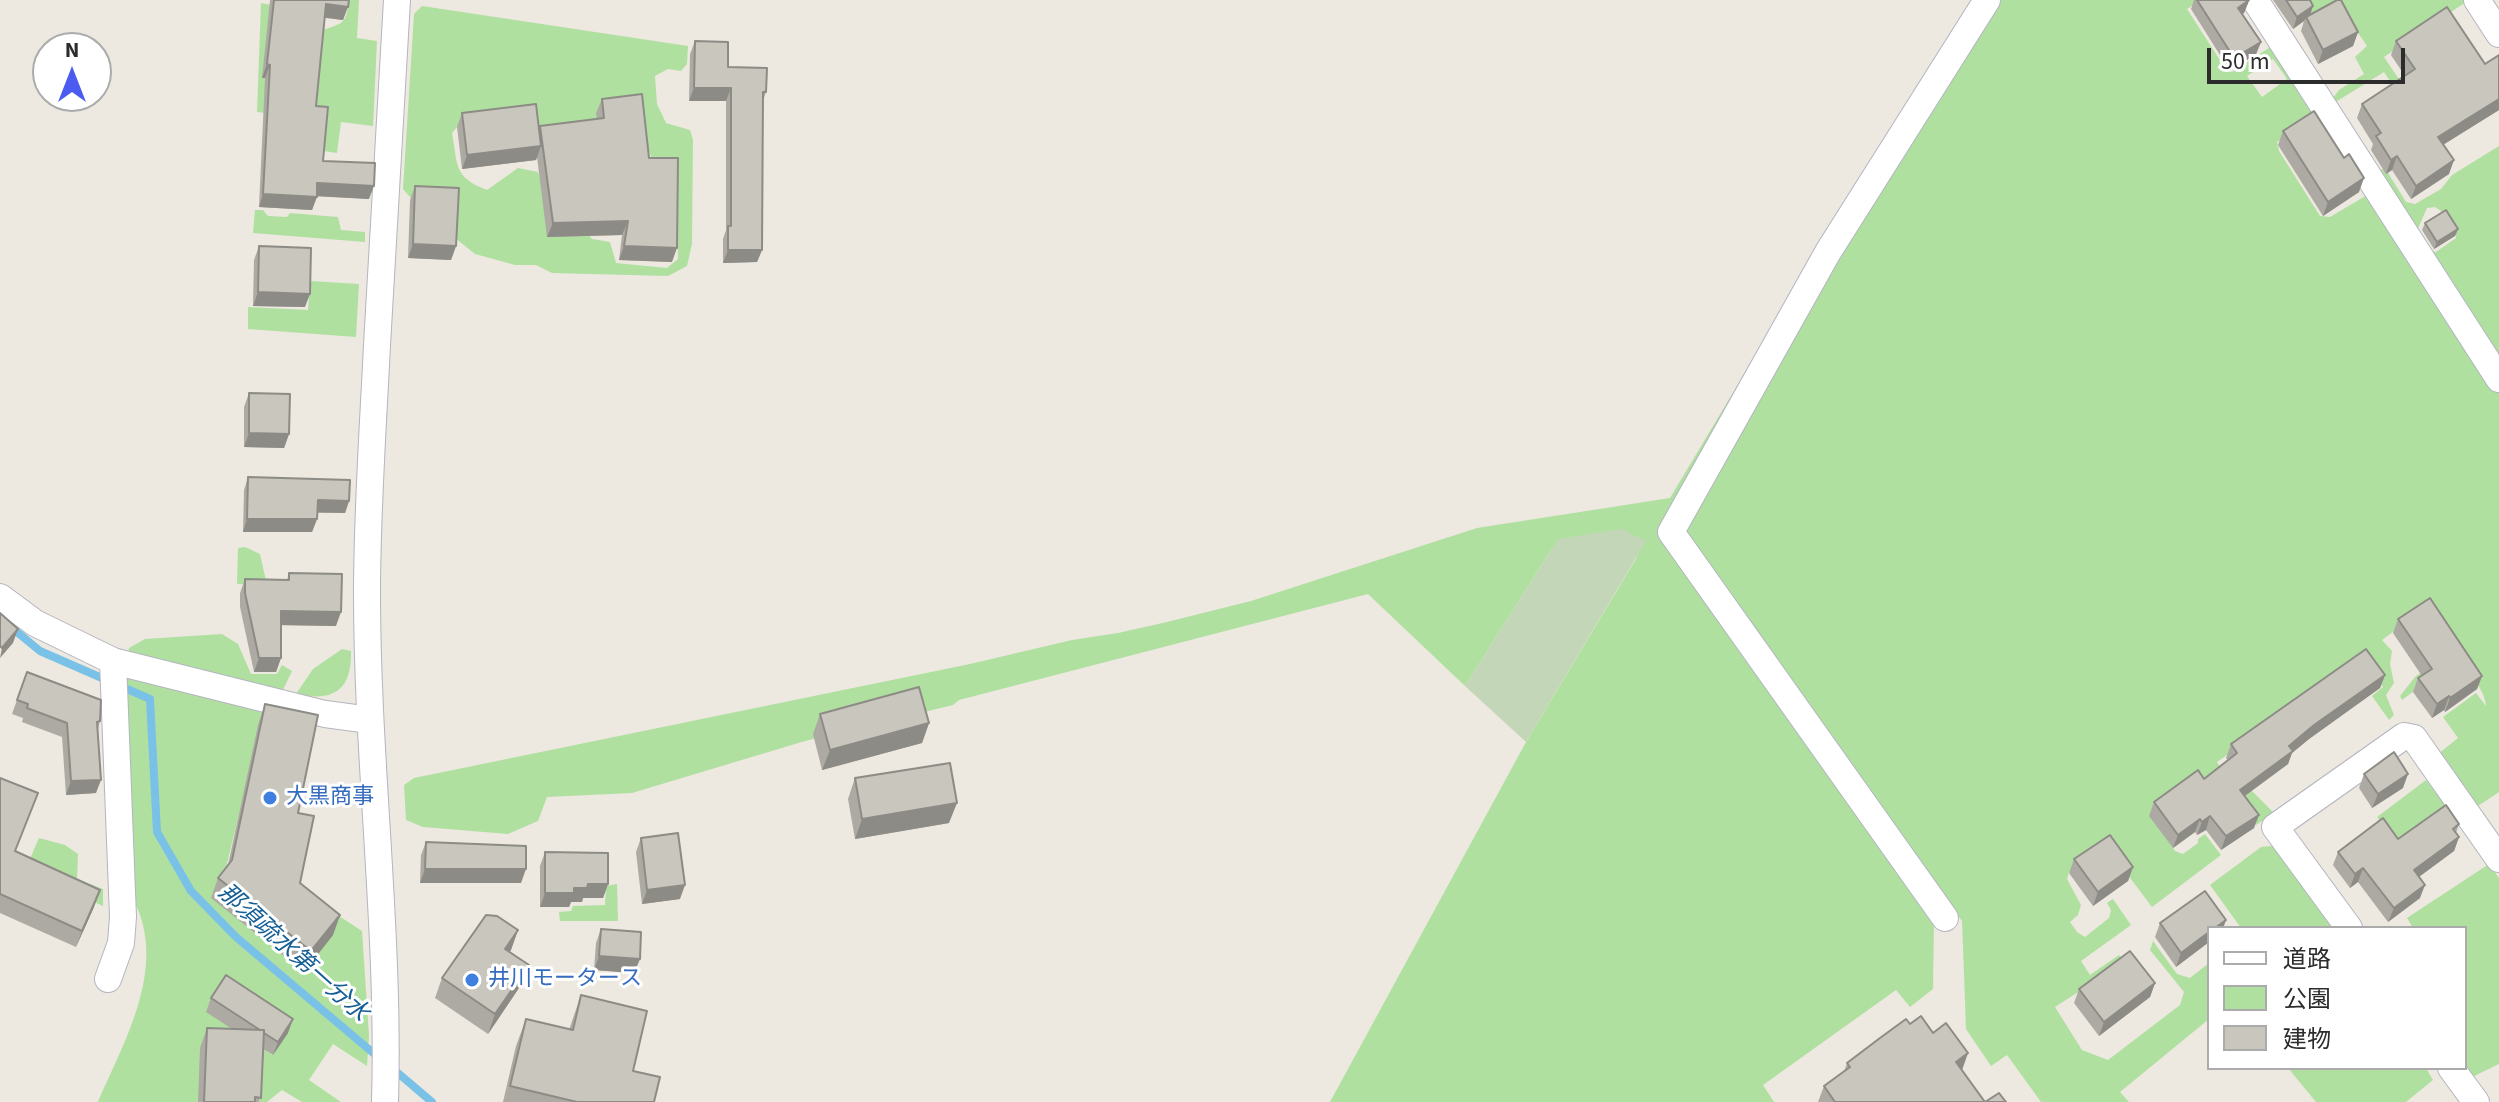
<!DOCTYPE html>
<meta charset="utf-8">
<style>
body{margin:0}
#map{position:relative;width:2499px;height:1102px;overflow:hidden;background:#ede8e0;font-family:"Source Sans 3","Noto Sans JP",sans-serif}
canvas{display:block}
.legend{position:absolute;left:2207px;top:926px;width:260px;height:144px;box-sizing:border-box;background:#fff;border:2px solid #ababab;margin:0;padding:10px 14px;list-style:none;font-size:24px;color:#2c2c2c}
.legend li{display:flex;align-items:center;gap:16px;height:40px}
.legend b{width:40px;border:2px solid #ababab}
.north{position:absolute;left:32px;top:32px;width:80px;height:80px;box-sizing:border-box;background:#fff;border:2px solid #ababab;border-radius:50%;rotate:0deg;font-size:22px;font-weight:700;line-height:32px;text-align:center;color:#2c2c2c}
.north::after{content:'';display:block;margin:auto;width:28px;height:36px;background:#4b5bef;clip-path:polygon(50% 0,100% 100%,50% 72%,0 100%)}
.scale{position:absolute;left:2207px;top:48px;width:198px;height:36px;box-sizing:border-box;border:4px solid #2c2c2c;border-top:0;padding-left:10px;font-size:24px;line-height:28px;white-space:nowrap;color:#2c2c2c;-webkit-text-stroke:6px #fff;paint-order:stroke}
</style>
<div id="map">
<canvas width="2499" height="1102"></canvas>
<ul class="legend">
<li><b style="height:10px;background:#fff"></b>道路</li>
<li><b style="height:22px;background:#b0e0a0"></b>公園</li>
<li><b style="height:22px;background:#c9c6be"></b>建物</li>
</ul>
<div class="north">N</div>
<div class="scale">50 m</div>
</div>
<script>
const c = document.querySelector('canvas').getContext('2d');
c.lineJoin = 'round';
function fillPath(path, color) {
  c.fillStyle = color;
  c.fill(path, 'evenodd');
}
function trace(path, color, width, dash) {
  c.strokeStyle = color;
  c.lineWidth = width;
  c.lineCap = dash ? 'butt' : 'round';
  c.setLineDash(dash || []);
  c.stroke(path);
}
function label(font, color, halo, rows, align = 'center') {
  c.font = font + ' "Source Sans 3","Noto Sans JP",sans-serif';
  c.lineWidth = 6;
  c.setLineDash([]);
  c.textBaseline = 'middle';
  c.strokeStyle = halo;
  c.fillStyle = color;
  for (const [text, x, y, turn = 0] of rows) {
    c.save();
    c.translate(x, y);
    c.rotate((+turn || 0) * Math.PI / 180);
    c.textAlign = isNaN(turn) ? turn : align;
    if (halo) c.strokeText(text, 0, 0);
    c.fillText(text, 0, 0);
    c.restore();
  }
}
fillPath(new Path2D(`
 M349 0H359L357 38 377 41 373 126 341 122 337 153 324 151 325 120 257 112 261 3 271 5 320 31C343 23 346 25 349 0Z
 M1974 0H2201L2187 9 2227 71 2232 72 2275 44 2319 115 2277 142 2279 151 2320 216 2330 217 2379 188 2376 172 2385 168 2406 202 2415 204 2441 189 2452 175 2499 146V792L2475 808 2437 755 2458 738 2443 717 2476 693 2486 706C2485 689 2468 673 2458 659L2402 700 2400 696 2415 677 2434 662 2424 609 2382 640 2392 651 2390 664 2394 683 2386 695 2394 715 2389 720 2372 696 2383 687 2363 660 2217 762 2236 791H2252L2274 813 2256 825 2243 811 2150 815 2175 851 2183 854 2198 843V839L2205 834 2221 855 2152 907 2106 846 2069 872 2067 879 2081 905 2078 915 2070 922 2077 932 2085 937 2109 918 2111 910 2107 903 2113 899 2131 925 2081 961 2090 975 2119 955 2125 962 2055 1007 2082 1050 2108 1060 2180 1005 2184 992 2150 950 2153 941 2177 974 2190 978 2209 963V1019L2120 1092 2129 1102H2041L2007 1055 1991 1066 1966 1029 1962 921 1704 561 1934 921 1933 989 1910 1007 1896 990 1763 1085 1774 1102H1330L1526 742 1637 557 1570 537 1551 550 1465 686 1368 594 959 700 953 705 805 741 632 793 547 797 538 821 508 834 423 827 406 820 404 785 414 778 970 664 1072 640 1118 633 1167 622 1251 601 1477 528 1670 498 1838 217ZM2273 59 2287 79 2262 97 2247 76ZM2435 207C2448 215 2455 222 2456 238L2436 252H2429L2416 233 2427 208Z
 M2310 0H2465L2466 2 2384 57 2409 94 2413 116 2384 72 2334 103 2332 99 2339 90 2364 74 2355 57 2367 46 2338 3 2309 18 2301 6Z
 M422 6 688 46 687 64 681 71 668 69 655 76 657 104 666 123 690 130 693 140 692 244 687 266 668 276 552 273 536 265H515L475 254 455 238 445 199 410 197 403 189 414 14ZM513 114 545 130 647 147 655 166 677 175 678 259 667 268 616 263 610 242 592 239 583 227 549 205 538 172 518 168 487 190C453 177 458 165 452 133L463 120Z
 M255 210H263L268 216 287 217 290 213 338 217 341 230 365 232V242L253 233Z
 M310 281 359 284 356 337 248 329V307L308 310Z
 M245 547 260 554 267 585 237 584 238 548Z
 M222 634 238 644 251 674H277L282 665 292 671 282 692 264 709 226 868V910L339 916 362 931 369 1036 367 1066 333 1044 309 1080 341 1102H302L282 1090 267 1102H98C124 1042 166 970 136 905L125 674 129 648 145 639ZM207 1012 287 1033 272 1055Z
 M342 649 351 651C352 691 333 702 296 694L313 669Z
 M2426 780 2448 809 2398 845 2377 817Z
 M39 838 65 845 78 854 77 879 103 889V906L0 859V851L29 861Z
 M2271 846 2285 853 2338 928H2241L2210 885 2261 847Z
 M2489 864 2499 878V1064L2468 1079 2465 1068V928H2413L2407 918Z
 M617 884 618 921H560L559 912 571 911 573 906 605 905 606 886Z
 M2288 1068H2426L2433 1080 2406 1102H2316Z`), '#b0e0a0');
fillPath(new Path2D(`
 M1621 529 1646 541 1526 742 1465 686 1558 539Z`), '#c4d6b8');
trace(new Path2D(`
 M0 618 40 651 150 699 157 832 191 891 236 937 378 1057
 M392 1068 432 1102`), '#7ac1e7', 8);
const minor = new Path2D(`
 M2255 0 2499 379
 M2477 0 2499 34
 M0 597 35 623 113 661 325 714 370 720
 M1945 918 1671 532 1828 252 1987 0
 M2349 928 2275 827 2404 736 2414 738 2499 859
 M108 979 121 943 123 917 113 661
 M2451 1068 2476 1102
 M385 1102C390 932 367 763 367 593 367 510 373 428 377 345 383 230 390 115 397 0`);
trace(minor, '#b3b5bf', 28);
trace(minor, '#fff', 26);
fillPath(new Path2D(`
 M270 0H349L343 20 325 18 316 106 323 161 369 199 317 196 312 210 259 207 265 78H262Z
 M2194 0H2249L2244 13 2242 14 2261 42 2256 54 2230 71 2191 9Z
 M2273 0H2310L2313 6 2310 15 2358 32 2353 46 2318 64 2301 31 2304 21 2293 29Z
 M695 41 728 67 766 92 763 101 762 250 757 262 723 263V239L726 230V101H689L690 54Z
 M2396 41 2485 64 2499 55V110L2443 145 2449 174 2411 199 2392 170 2386 174 2371 150 2373 144 2357 118 2362 104 2405 76 2391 55Z
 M602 99 649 158 672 262 619 260 622 235 547 237 537 157 536 160 462 169 457 127 462 113 539 128 540 126 597 119 596 113Z
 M2283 131 2359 192 2323 216 2278 145Z
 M415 186 456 246 451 260 408 258 410 200Z
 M2425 223 2458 229 2455 236 2434 249 2422 230Z
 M259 246 305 307 253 306 254 260Z
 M249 393 289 434 284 448 244 447V407Z
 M248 477 349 501 345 513H317V519L312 532H243L244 490Z
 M289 573 336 626 281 625V658L276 672H254L240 607V593L245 579 287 580Z
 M2398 619 2482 676 2477 689 2445 712 2444 710 2432 718 2413 692 2418 678 2422 676 2393 633Z
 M27 672 100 721 98 729 96 793 66 795 62 737 22 722 23 718 12 714Z
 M2385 675 2380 688 2309 739 2292 753 2288 764 2245 796 2254 828 2221 850 2206 830 2197 835 2195 832 2173 848 2149 816 2154 802 2204 779 2228 760 2226 758 2231 744Z
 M265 704 298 813 300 883 340 915 333 935 304 972 211 898 218 878 228 865 258 725Z
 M820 714 929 723 922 743 822 770 813 734Z
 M2364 774 2403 788 2372 808 2359 788Z
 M0 778 15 851 94 907 76 947 0 913Z
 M855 778 949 823 855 839 848 799Z
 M2459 824 2456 833 2459 837 2454 851 2419 877 2420 898 2388 922 2358 882 2350 888 2333 865 2338 852Z
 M641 838 680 899 642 904 636 852Z
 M426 842 521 883H420L421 855Z
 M545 852 608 884 603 898H583L582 902H571L569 907H540V866Z
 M2074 859 2133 867 2128 881 2093 906 2069 873Z
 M2226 920 2223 928H2209V942L2176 967 2155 937 2160 923Z
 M601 929 640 959 634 973 594 970 596 943Z
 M518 930 510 952 521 985 488 1034 435 998 442 978Z
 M2155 983 2150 997 2099 1036 2074 1003 2079 989Z
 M581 995 654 1102H503L516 1046 526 1019 569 1030Z
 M211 998 288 1033 273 1055 263 1049 259 1102H198L200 1048 207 1028 232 1029 206 1012Z
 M1910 1024 1933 1033 1985 1102H1818L1824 1086 1844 1072 1847 1063Z`), '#adaaa3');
fillPath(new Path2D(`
 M2249 1 2244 13 2234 20 2238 8Z
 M326 4 348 7 343 20 321 17Z
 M2313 6 2309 18 2306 17 2304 21 2293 29 2297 17Z
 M2358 32 2353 46 2318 64 2323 50Z
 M2261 42 2256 54 2230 71 2234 58Z
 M267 64 270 65 265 78H262Z
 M694 88H731L726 101H689Z
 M2499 99V110L2433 151 2438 137Z
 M541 146 536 160 462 169 467 155Z
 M2397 156 2392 170 2386 174 2391 160Z
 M2454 160 2449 174 2411 199 2416 186Z
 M2364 178 2359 192 2323 216 2328 202Z
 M317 183 374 186 369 199 313 196Z
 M263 194 317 197 312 210 259 207Z
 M628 221 622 235 547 237 553 223Z
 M2458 229 2455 236 2434 249 2437 242Z
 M413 244 456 246 451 260 408 258Z
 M624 246 677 248 672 262 619 260Z
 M728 250H762L757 262 723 263Z
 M258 292 310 294 305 307 253 306Z
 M249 433 289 434 284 448 244 447Z
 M318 500 349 501 345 513 313 512Z
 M247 519H317L312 532H243Z
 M281 611 341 612 336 626 276 625Z
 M18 629 13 643 0 658 2 648Z
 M259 658H281L276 672H254Z
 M2385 675 2380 688 2309 739 2292 753 2288 764 2235 803 2240 790 2289 746 2314 725Z
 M2482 676 2477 689 2445 712 2450 698Z
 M2449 696 2444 710 2432 718 2437 704Z
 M929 723 922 743 822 770 830 750Z
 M2408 774 2403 788 2372 808 2378 794Z
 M101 780 96 793 66 795 71 781Z
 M957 803 949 823 855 839 862 819Z
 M2259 815 2254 828 2221 850 2226 836Z
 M2210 816 2206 830 2197 835 2202 822Z
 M2200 819 2195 832 2173 848 2178 835Z
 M2459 837 2454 851 2409 884 2414 870Z
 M2133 867 2128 881 2093 906 2098 892Z
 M2363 868 2358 882 2350 888 2355 874Z
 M425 869H526L521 883H420Z
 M588 884H608L603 898H583L582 902H571L569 907H540L545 893Z
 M685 885 680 899 642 904 647 890Z
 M2425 885 2420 898 2388 922 2394 908Z
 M100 890 94 907 76 947 82 931Z
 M340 915 333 935 304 972 311 951Z
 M2226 920 2223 928H2215Z
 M518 930 511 950 498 969 505 949Z
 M2209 932V942L2176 967 2181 953Z
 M599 956 640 959 634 973 594 970Z
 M529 965 521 985 488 1034 495 1014Z
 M2155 983 2150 997 2099 1036 2104 1022Z
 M293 1019 288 1033 273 1055 278 1042Z
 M1968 1053 1959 1079 1956 1062Z`), '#8d8b85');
const building = new Path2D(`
 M274 0H349L348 7 326 4 316 106 328 107 323 161 375 163 374 186 317 183V197L263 194 270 65 267 64Z
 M2197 0H2249L2238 8 2261 42 2234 58Z
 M2286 0H2310L2313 6 2297 17Z
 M2337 0H2341L2358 32 2323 50 2306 17Z
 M2447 7 2485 64 2499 55V99L2438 137 2454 160 2416 186 2397 156 2391 160 2376 136 2381 133 2362 104 2415 69 2396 41Z
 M695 41 728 42V67L767 68 766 92H763L762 250H728V226H731V88H694Z
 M642 94 649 158H678L677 248 624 246 628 221 553 223 540 126 604 118 602 99Z
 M536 104 541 146 467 155 462 113Z
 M2314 111 2344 158 2349 154 2364 178 2328 202 2283 131Z
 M415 186 459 188 456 246 413 244Z
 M2446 210 2458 229 2437 242 2425 223Z
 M259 246 311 248 310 294 258 292Z
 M249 393 290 394 289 434 249 433Z
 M248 477 350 480 349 501 318 500 317 519H247Z
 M289 573 342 574 341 612 281 611V658H259L245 593V579L289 580Z
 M2430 598 2482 676 2450 698 2449 696 2437 704 2418 678 2432 669 2398 619Z
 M0 613 18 629 2 648 0 646Z
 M2366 649 2385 675 2314 725 2289 746 2293 751 2240 790 2259 815 2226 836 2210 816 2202 822 2200 819 2178 835 2154 802 2198 770 2204 779 2237 753 2231 744Z
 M27 672 101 700 100 721 97 722 101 780 71 781 67 723 27 708 28 704 17 700Z
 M919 687 929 723 830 750 820 714Z
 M265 704 318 715 298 813 314 816 300 883 340 915 311 951 218 878 232 860Z
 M2394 752 2408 774 2378 794 2364 774Z
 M950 763 957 803 862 819 855 778Z
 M0 778 38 793 15 851 100 890 82 931 0 894Z
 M2446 805 2459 824 2453 829 2459 837 2414 870 2425 885 2394 908 2363 868 2355 874 2338 852 2383 818 2398 839Z
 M678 833 685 885 647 890 641 838Z
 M2110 835 2133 867 2098 892 2074 859Z
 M426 842 526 846V869H425Z
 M545 852 608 853V884H588L587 888H574V893H545Z
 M2205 891 2226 920 2215 928H2209V932L2181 953 2160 923Z
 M486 915 497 916 518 930 505 949 529 965 495 1014 442 978Z
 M601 929 641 932 640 959 599 956Z
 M2130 951 2155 983 2104 1022 2079 989Z
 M226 975 293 1019 278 1042 264 1033V1030H260L211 998Z
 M581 995 647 1011 633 1071 660 1077 654 1102H577L510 1086 526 1019 573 1030Z
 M1921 1016 1933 1033 1946 1023 1968 1053 1956 1062 1985 1102H1835L1824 1086 1850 1067 1847 1063 1880 1038 1906 1019 1910 1024Z
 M207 1028 264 1030 261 1098 255 1097V1102H204Z
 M1999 1093 2006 1102H1985Z`);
fillPath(building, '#c9c6be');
trace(building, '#8d8b85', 2);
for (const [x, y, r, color] of [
 [270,798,8,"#3f7fe0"],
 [472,980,8,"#3f7fe0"]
]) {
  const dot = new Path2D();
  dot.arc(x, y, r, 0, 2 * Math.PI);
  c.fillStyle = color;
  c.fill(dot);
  trace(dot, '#fff', 3);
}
label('22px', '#366cbe', '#fff', [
 ["大黒商事",286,798],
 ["井川モータース",488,980]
], 'left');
label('italic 24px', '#165f96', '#fff', [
 ["那須疏水第一分水",292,954,42]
]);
</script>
